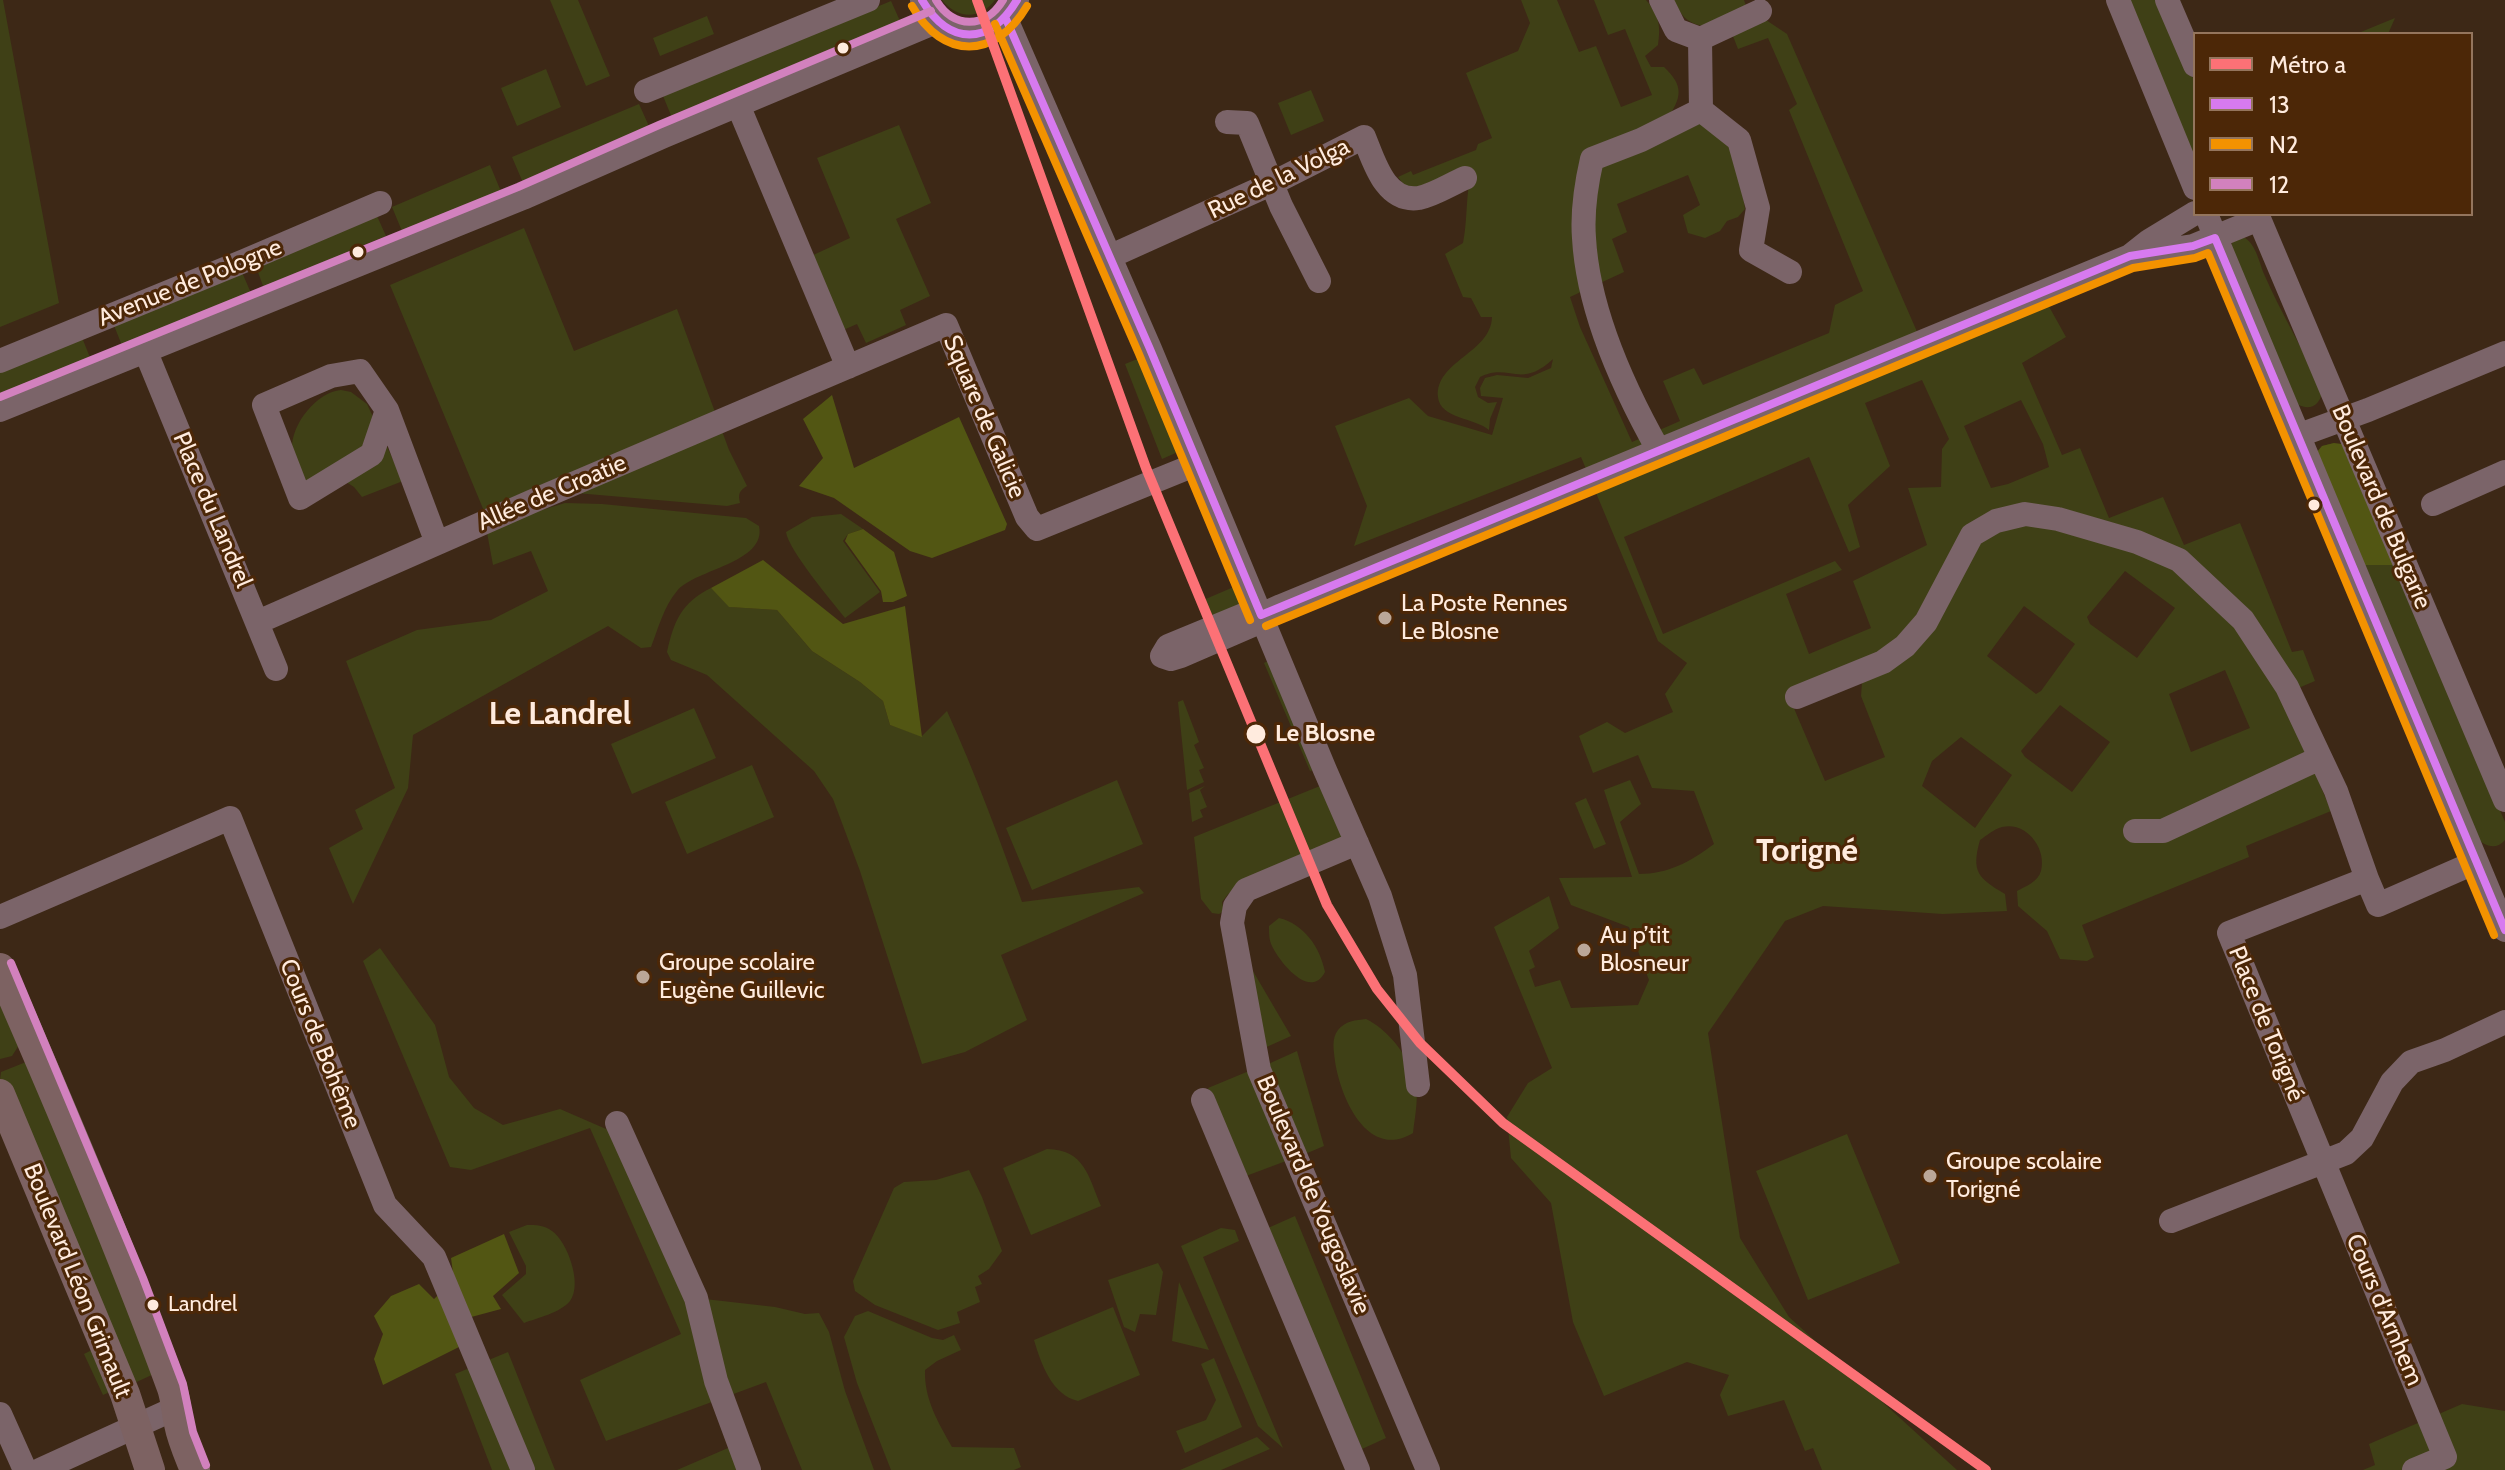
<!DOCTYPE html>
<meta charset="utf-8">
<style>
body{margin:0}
#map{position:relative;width:2505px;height:1470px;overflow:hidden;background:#3d2816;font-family:Cabin,sans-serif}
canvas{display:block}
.legend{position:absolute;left:2193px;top:32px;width:280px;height:184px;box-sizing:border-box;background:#4c2707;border:2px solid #94755d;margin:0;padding:10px 14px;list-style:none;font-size:24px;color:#ffebde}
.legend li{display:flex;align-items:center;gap:16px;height:40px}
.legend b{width:40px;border:2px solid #94755d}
</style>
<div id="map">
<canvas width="2505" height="1470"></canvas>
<ul class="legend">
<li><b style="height:10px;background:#fc7176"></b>Métro a</li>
<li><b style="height:10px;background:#d77aef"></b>13</li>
<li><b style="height:10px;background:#f39200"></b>N2</li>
<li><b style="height:10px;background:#d281be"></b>12</li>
</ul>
</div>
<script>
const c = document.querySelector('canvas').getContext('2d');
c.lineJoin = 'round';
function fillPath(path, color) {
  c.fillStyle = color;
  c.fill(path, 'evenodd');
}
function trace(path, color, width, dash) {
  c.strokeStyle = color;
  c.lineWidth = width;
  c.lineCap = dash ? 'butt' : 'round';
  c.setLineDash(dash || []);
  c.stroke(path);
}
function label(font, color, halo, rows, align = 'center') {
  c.font = font + ' Cabin,sans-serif';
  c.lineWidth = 6;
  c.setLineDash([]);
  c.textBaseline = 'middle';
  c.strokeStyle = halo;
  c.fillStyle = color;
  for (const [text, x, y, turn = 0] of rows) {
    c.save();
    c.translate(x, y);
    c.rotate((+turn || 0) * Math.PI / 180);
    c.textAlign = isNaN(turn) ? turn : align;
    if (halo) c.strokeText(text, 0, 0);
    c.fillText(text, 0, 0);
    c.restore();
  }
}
fillPath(new Path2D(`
 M0 0H3L59 303 0 327Z
 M550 0H578L610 76 586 86Z
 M942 0H995C980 20 957 19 942 0Z
 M1521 0H1557L1579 52 1596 46 1621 107 1652 95 1625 29 1608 35 1594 0H1646C1659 15 1661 26 1658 45L1645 56 1651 67H1664C1684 86 1682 97 1667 119 1682 120 1702 120 1716 128 1739 141 1741 185 1745 209L1738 217 1727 221 1720 231 1705 238 1688 233 1683 215 1700 205 1688 175 1617 204 1627 232 1612 239 1624 272 1570 297 1580 327 1632 442 1680 421 1663 381 1694 368 1703 385 1829 333 1835 305 1863 291 1789 110 1797 104 1768 38 1738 49 1731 31 1760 16 1787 34 1925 350 2047 303 2066 337 2022 363 2062 455 2080 448 2109 518 2163 497 2184 545 2240 523 2292 652 2303 650 2315 681 2296 689 2289 711 2331 811 2246 846 2249 857 2082 925 2094 957 2087 961 2060 959 2047 931 2018 906 2017 891C2026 886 2038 882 2041 871 2047 848 2026 821 2002 827 1994 829 1986 836 1980 840 1971 872 1978 878 2005 894L2007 911 1943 914 1823 906 1785 921 1708 1033 1740 1238 1789 1317 1957 1470H1822L1813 1448 1805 1451 1784 1400 1728 1416 1720 1395 1729 1375 1687 1362 1604 1396 1573 1322 1551 1203 1511 1158 1507 1117 1528 1083 1552 1068 1494 927 1549 896 1559 928 1529 951 1535 967 1529 970 1535 987 1560 980 1571 1008 1638 1005 1649 980 1629 927 1571 905 1559 878 1632 877 1604 790 1630 780 1641 804 1620 822 1639 874C1668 874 1690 862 1714 844L1694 791 1652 788 1638 755 1593 773 1579 736 1607 722 1625 733 1673 712 1665 694 1687 663 1658 641 1581 457 1354 546 1367 506 1335 426 1409 398 1428 416 1492 435 1503 398 1481 396 1480 388 1485 378 1497 375 1528 378 1551 368 1553 359C1520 390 1509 362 1480 377L1475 387 1478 397 1488 403 1497 402 1490 419 1489 430C1476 418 1440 419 1438 397 1435 361 1491 353 1492 317H1481L1471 298 1463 297 1445 254 1463 243C1467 223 1466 204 1469 184L1410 193 1398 177 1411 171 1413 175 1476 150 1478 144 1492 138 1466 73 1518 51 1530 23ZM1922 380 1949 439 1942 449 1941 487 1908 488 1927 545 1853 581 1871 628 1809 654 1786 594 1842 570 1835 561 1663 634 1624 537 1809 457 1849 552 1860 547 1848 505 1890 466 1865 403ZM2021 400 2043 444 2049 467 2008 484 1991 488 1964 426ZM2125 571 2175 608 2137 658 2090 624 2087 617ZM2024 606 2075 644 2041 691 2036 694 1987 656ZM2225 670 2250 728 2191 752 2169 694ZM1862 683 1861 696 1885 757 1825 781 1787 692ZM2060 705 2110 742 2072 792 2025 757 2021 751ZM1961 737 2012 775 1975 828 1922 786 1932 761Z
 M1673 0H1744L1746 6 1705 26C1687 24 1681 15 1673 0Z
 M2127 0H2161L2195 83V164Z
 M891 1 900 21 828 51 831 59 675 125 663 96Z
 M707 16 714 34 660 56 653 38Z
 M2395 18 2388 34H2356Z
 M546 69 561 107 517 126 501 88Z
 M1311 90 1324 121 1291 135 1278 103Z
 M639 104 648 124 644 135 524 185 512 157Z
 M899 125 931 203 896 219 930 296 900 310 906 325 866 343 857 324 841 331 809 257 850 238 817 158Z
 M490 165 502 194 404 236 392 207Z
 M377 216 386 236 351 250 310 275 266 294 255 264Z
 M524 228 574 351 677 309 729 450 747 486C739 491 738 494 740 503L727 506 576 493 484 511 390 285Z
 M2243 237C2255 242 2259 261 2264 274 2281 314 2305 351 2322 392 2320 406 2309 411 2297 404L2231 246 2233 241Z
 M241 270 254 300 125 353 113 323Z
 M81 335 93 365 0 404V370Z
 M1140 358 1178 452 1162 459 1125 364Z
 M341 390 351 392 367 404 403 481 362 497 354 487 340 478 302 486C299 474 292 460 292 449 291 424 317 392 341 390Z
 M2334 443 2350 455 2505 822V840C2496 851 2484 846 2476 837L2317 452 2322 446Z
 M565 503 602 504 746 518 759 526C767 563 695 569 677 591 664 606 658 629 651 647L641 648 608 626 413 735 408 788 353 904 329 848 363 829 355 810 395 788 346 661 417 630 491 620 548 591 531 551 493 565 486 527Z
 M841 514 863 529 848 534 843 541 880 592 845 618C831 600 789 551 786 532L812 517Z
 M1236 586 1243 603 1210 622 1201 601Z
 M711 588 730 607 777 610 812 651 860 682 883 701 890 725 922 736 947 711C975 773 999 837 1022 902L1139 887 1144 893 1001 955 1027 1020 965 1052 922 1064 860 871 833 799 814 771 707 675 671 660 667 652C674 621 681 603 711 588Z
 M1272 659 1318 769 1310 771 1264 663Z
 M1183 700 1199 742 1194 745 1204 768 1199 770 1204 782 1187 790 1178 702Z
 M694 708 716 758 632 794 611 744Z
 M752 765 774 817 687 854 665 802Z
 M1117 780 1143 844 1032 890 1006 828Z
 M1205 786 1200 790 1207 807 1200 810 1203 817 1192 822 1189 793Z
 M1320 786 1343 831 1339 847 1228 894 1222 902 1224 911 1219 914 1212 913 1201 899 1194 837Z
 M1586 798 1606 844 1594 849 1575 803Z
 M1279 918C1304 924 1320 947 1325 972 1310 1001 1279 961 1272 946 1269 940 1269 933 1269 926Z
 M380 948 435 1025 449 1077 474 1108 503 1125 560 1109 613 1132 696 1298 775 1307 805 1314 819 1313 829 1332 845 1391 874 1470H802L766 1382 606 1441 580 1380 681 1334 590 1128 471 1170 450 1167 363 961Z
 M1250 966 1291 1036 1260 1050Z
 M0 997 19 1045 12 1056 0 1059Z
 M1366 1019C1387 1029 1407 1054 1414 1076 1420 1093 1415 1115 1413 1133 1367 1161 1340 1096 1335 1061 1334 1051 1331 1039 1338 1030 1345 1021 1356 1020 1366 1019Z
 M1297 1051 1324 1146 1305 1154 1266 1065Z
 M26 1062 156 1373 128 1386 0 1080 1 1072Z
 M1249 1071 1286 1161 1246 1176 1208 1088Z
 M1847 1134 1900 1263 1808 1300 1756 1171Z
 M1047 1149C1085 1150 1088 1176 1101 1206L1031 1235 1003 1168Z
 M969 1170 982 1197 1002 1251 989 1269 978 1276 982 1284 975 1287 980 1302 957 1312 960 1323 938 1330 875 1305 855 1291 853 1281 894 1188 904 1182 936 1180Z
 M1295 1216 1386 1438 1362 1449 1268 1228Z
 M527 1225C536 1225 544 1225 552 1231 567 1241 583 1284 570 1301 560 1313 537 1318 524 1323L502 1295 526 1274V1266L509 1232Z
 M1221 1228 1235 1230 1239 1241 1203 1257 1283 1448 1258 1426 1181 1246Z
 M1158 1263 1163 1272 1156 1315 1140 1314 1135 1332 1124 1327 1108 1280Z
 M1179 1282 1209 1350 1172 1341Z
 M1113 1307 1140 1375 1078 1401C1052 1395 1041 1364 1034 1340Z
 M868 1311 932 1338 943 1340 954 1335 961 1350 937 1361 925 1370C924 1399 938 1422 952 1447L1014 1448 1021 1467 1014 1470H891L857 1383 844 1337 855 1316Z
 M92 1350 112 1391 103 1395 84 1354Z
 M508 1352 555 1470H492L455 1374Z
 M1214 1358 1242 1427 1185 1453 1176 1431 1206 1420 1216 1400 1201 1364Z
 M2462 1404 2505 1411V1470H2363L2375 1465 2369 1444Z
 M1257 1437 1270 1449 1221 1470H1180Z
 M735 1445 746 1470H677Z`), '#3f4016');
fillPath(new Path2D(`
 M832 395 854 468 959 417 1007 524 1005 530 932 558 910 551 834 498 799 486 823 458 803 419Z
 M2334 443 2342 444 2397 565H2360L2317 452 2322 446Z
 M863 529 894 552 907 596 893 602H883L881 591 845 541 848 534Z
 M763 560 843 624 905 606 922 737 890 725 883 701 860 682 812 651 777 610 729 607 711 588Z
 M504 1234 519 1273 493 1296 501 1309 449 1323 461 1346 383 1385 374 1359 383 1334 374 1316 391 1296 419 1284 434 1299 454 1280 451 1258Z`), '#525613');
trace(new Path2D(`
 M922 0C942 47 997 46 1017 0
 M1661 0 1676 30 1700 39
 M2118 0 2195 188
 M2167 0 2195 65
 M1006 19 1150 349 1325 770 1380 896 1405 975 1418 1085
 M1700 39 1701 110
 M1700 39 1760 11
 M646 91 868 0
 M738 105 848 367
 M1701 110 1739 140 1758 208 1751 250 1790 272
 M1227 122 1247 123 1281 206 1319 281
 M2206 214 2505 930
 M2257 214 2505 800
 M2133 255 2193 246 2259 219
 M1109 257 1273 183 1364 137C1374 161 1385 203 1419 198 1434 195 1451 184 1465 178
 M145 350 276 669
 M0 361 244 261 380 203
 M0 410 523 198 664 136 936 22
 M387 410 372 454 300 498 264 405 331 376 360 371 387 410 437 543
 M2297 436 2368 410 2505 353
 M1659 451C1624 389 1588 311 1584 238 1582 212 1586 185 1592 159L1641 140 1701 110
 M2433 504 2505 472
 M1261 615 1248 613 1168 646 1162 656 1171 659 1181 656 1255 624 1261 615 1281 606 2130 256 2149 241 2195 213
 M258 622 533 501 946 325 1027 517 1037 529 1197 464
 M1797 697 1883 662 1905 646 1926 622 1972 535 1996 521 2025 514 2058 519 2137 542 2179 560 2243 620 2287 687 2336 791 2367 879 2378 905 2476 862
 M2135 831H2163L2320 758
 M1357 843 1246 890 1235 906 1232 923 1259 1070 1428 1470
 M2367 879 2229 933 2445 1457 2414 1470
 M0 917 230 818 385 1205 434 1257 523 1470
 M1203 1100 1358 1470
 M617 1123 696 1298 716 1381 749 1470
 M2171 1221 2346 1153 2362 1138 2392 1082 2411 1062 2445 1050 2505 1022
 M0 1414 25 1470
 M40 1470 178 1407`), '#7b6469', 24);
trace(new Path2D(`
 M0 968C61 1107 120 1246 172 1388 176 1400 176 1411 179 1424 182 1440 189 1455 195 1470
 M0 1094 125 1394 150 1470`), '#7d6262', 30);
trace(new Path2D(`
 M922 0C949 46 990 46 1017 0
 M1006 19 1150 349 1261 615
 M1261 615 2130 256 2193 246 2215 238 2505 930`), '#d77aef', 8);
trace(new Path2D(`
 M912 6C943 60 995 60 1027 6
 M995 24 1139 354 1250 620
 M1266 626 2133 268 2195 258 2208 253 2494 935`), '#f39200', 8);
trace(new Path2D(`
 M936 0C953 29 986 29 1003 0
 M0 397 518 187 659 125 931 11
 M11 963 143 1278 183 1384 193 1432 206 1465`), '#d281be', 8);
trace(new Path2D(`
 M977 0 1146 468 1327 905 1377 989 1420 1043 1503 1123 1986 1470`), '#fc7176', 10);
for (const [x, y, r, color] of [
 [843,48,7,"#ffebde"],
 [358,252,7,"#ffebde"],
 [2314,505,7,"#ffebde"],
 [1385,618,8,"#bba798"],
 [1256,734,11,"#ffebde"],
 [1584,950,8,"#bba798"],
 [643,977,8,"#bba798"],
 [1930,1176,8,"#bba798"],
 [153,1305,7,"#ffebde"]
]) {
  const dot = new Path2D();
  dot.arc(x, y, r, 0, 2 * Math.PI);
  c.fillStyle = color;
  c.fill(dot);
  trace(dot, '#4c2707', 3);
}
label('22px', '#ffebde', '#4c2707', [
 ["Landrel",168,1305]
], 'left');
label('24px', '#ffebde', '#4c2707', [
 ["Rue de la Volga",1279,179,-26],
 ["Avenue de Pologne",190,283,-22],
 ["Square de Galicie",984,417,67],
 ["Allée de Croatie",552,493,-23],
 ["Boulevard de Bulgarie",2381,507,67],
 ["Place du Landrel",212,510,67],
 ["Place de Torigné",2266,1024,68],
 ["Cours de Bohême",320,1044,68],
 ["Boulevard de Yougoslavie",1313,1195,67],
 ["Boulevard Léon Grimault",77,1281,68],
 ["Cours d'Arnhem",2384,1310,67]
]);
label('24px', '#ffebde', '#4c2707', [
 ["La Poste Rennes",1401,604],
 ["Le Blosne",1401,632],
 ["Au p’tit",1600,936],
 ["Blosneur",1600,964],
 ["Groupe scolaire",659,963],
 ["Eugène Guillevic",659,991],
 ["Groupe scolaire",1946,1162],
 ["Torigné",1946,1190]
], 'left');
label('bold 24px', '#ffebde', '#4c2707', [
 ["Le Blosne",1275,734]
], 'left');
label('bold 32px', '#ffebde', '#4c2707', [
 ["Le Landrel",560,715],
 ["Torigné",1807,852]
]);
</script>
